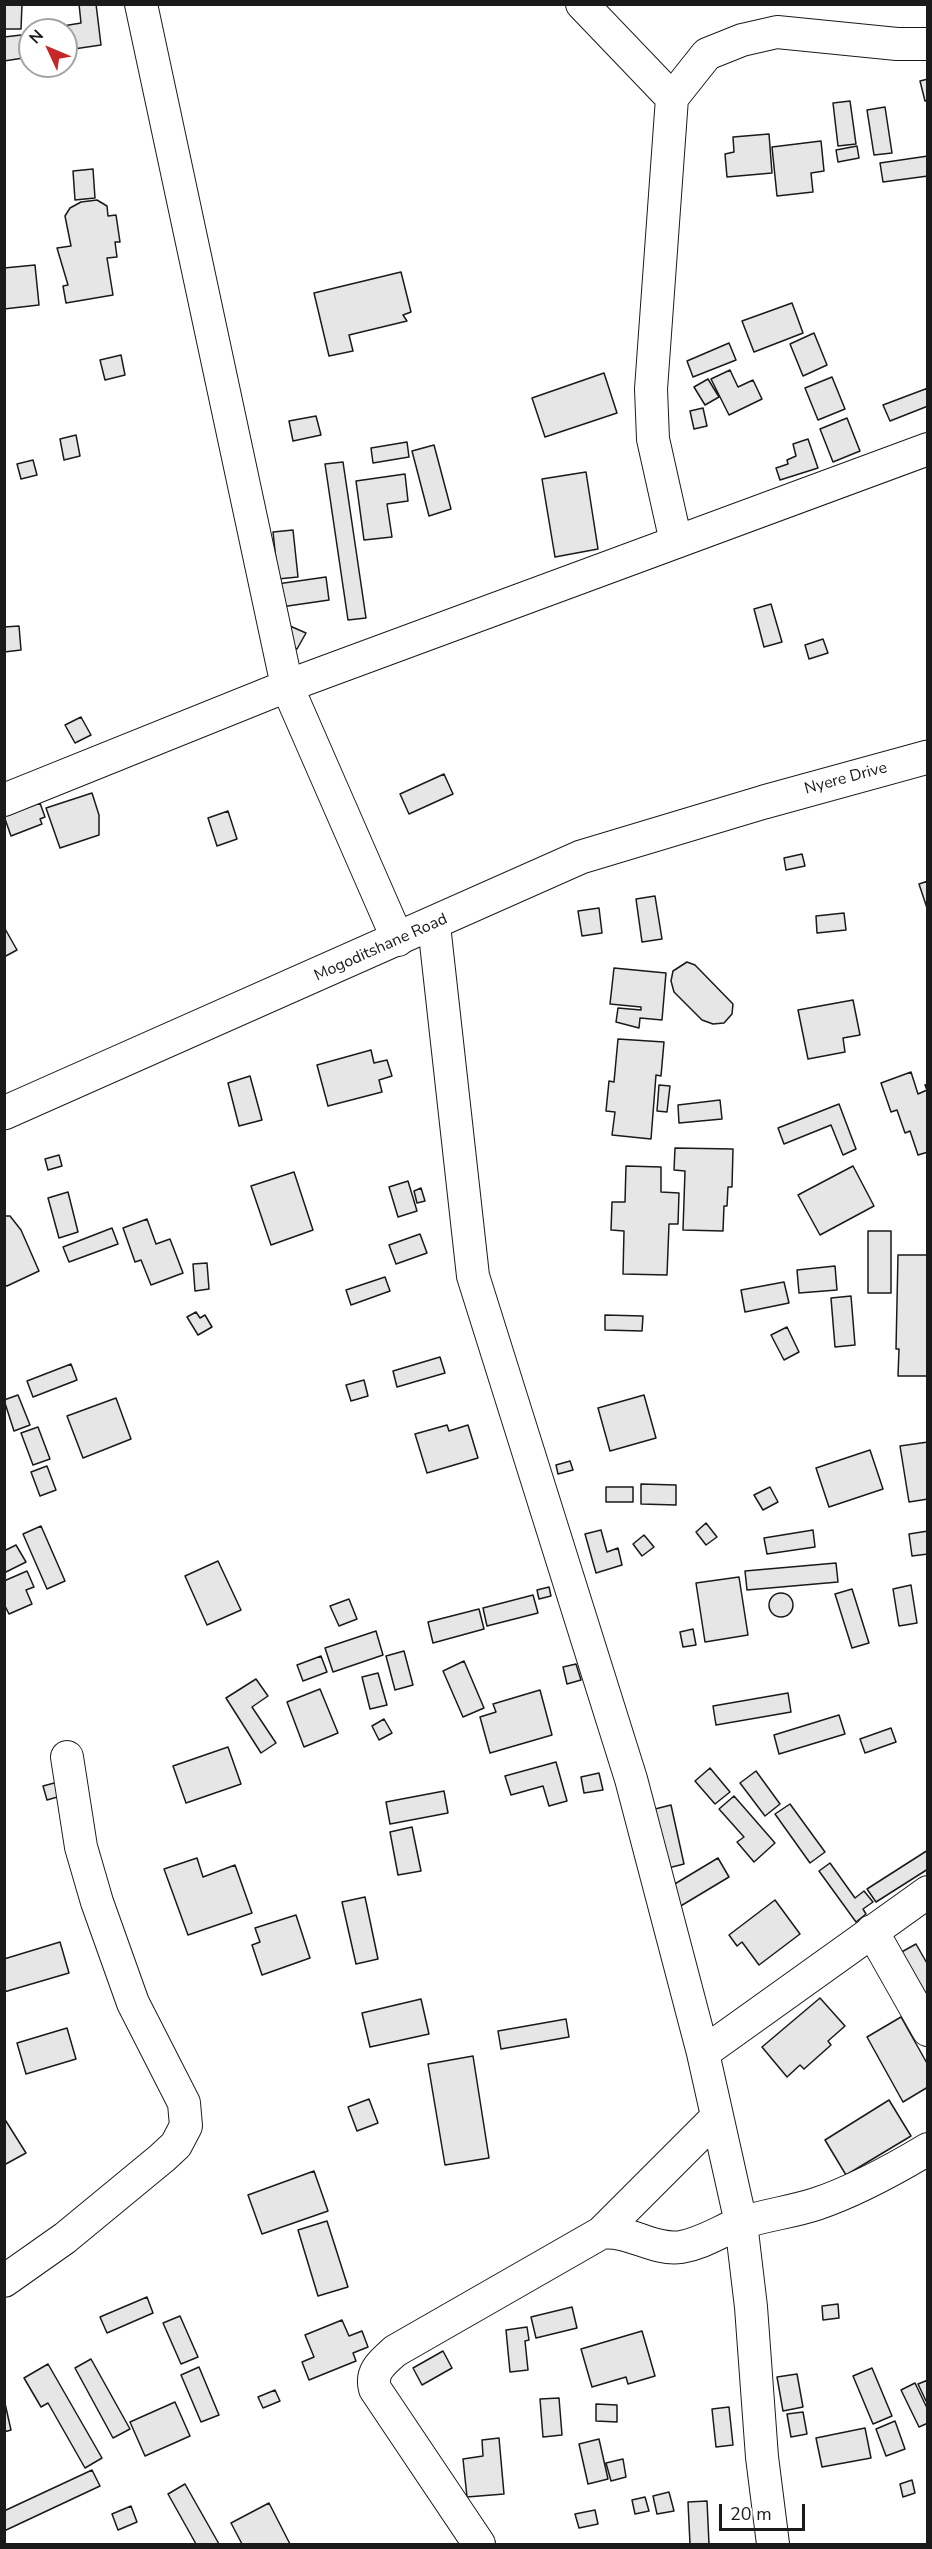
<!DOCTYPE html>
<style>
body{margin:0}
#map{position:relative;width:932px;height:2549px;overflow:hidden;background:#fff;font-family:"Nunito Sans",sans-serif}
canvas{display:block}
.frame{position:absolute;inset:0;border:6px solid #1a1a1a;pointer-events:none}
.north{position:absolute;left:18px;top:18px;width:60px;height:60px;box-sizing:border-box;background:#fff;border:2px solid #a3a3a3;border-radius:50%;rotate:314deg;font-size:16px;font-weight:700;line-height:24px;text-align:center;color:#1a1a1a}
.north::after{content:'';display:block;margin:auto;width:21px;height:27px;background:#c62828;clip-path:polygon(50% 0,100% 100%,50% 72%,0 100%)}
.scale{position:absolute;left:719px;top:2504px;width:86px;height:27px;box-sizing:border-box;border:3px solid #1a1a1a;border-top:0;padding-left:8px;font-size:18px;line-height:21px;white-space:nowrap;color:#1a1a1a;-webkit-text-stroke:4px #fff;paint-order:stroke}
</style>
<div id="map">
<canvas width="932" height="2549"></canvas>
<div class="frame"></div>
<div class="north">N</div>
<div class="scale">20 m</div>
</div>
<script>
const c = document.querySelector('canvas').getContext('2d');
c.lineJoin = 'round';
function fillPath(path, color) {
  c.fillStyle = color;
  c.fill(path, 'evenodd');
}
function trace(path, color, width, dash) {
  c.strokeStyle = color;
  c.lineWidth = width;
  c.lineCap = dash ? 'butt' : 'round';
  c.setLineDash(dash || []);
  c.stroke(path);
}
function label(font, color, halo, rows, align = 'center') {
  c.font = font + ' "Nunito Sans",sans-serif';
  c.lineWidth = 4.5;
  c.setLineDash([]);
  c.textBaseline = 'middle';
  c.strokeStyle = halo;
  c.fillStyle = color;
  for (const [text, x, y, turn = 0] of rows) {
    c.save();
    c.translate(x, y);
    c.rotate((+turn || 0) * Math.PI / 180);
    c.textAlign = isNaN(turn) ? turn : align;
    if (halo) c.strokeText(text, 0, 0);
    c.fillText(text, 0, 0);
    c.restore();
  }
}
const building = new Path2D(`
 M4 4H22L21 29H4Z
 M79 4H96L101 45 67 50 63 26 81 23Z
 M30 34V57L4 61V37Z
 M928 79V100L925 101 920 81Z
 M850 101 856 144 838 146 833 103Z
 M885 107 892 153 874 155 867 110Z
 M769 134 772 173 727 177 725 154 734 152 733 137Z
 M821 141 824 171 811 173 813 192 777 196 772 147Z
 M857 146 859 158 838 162 836 150Z
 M928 156V176L883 182 880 163Z
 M93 169 95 198 75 200 73 171Z
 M97 200 107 206 108 216 116 215 120 242H115L117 257 107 258 113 295 66 303 63 286 68 285 57 248 71 246 65 216 70 208 81 202Z
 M35 265 39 305 4 309V268Z
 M401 272 411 312 403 315 407 321 349 335 353 351 329 356 314 293Z
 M792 303 803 333 754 352 742 321Z
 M814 333 827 365 803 376 790 344Z
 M729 343 736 360 693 377 687 361Z
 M121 355 125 375 105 380 100 360Z
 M730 370 738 387 753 380 762 399 729 415 711 379Z
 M604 373 617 413 545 437 532 398Z
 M832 377 845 409 818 420 805 388Z
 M708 379 719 397 705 405 694 387Z
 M928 388V406L890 421 883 405Z
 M703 408 707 426 694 429 690 411Z
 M316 416 321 435 293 441 289 421Z
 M847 418 860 451 833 462 820 429Z
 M76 435 80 456 64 460 60 439Z
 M808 439 818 468 780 480 776 468 788 464 787 460 796 456 793 444Z
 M407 442 409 457 373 463 371 448Z
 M434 445 451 509 429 516 412 451Z
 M33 460 37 475 21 479 17 464Z
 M343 462 366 618 348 620 325 464Z
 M586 472 598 549 555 557 542 479Z
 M405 474 408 501 387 504 392 537 364 540 356 481Z
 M293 530 298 577 278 579 273 532Z
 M326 577 329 600 281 607 277 584Z
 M771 604 782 642 764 647 754 609Z
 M19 626 21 650 4 652V627Z
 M290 626 306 633 297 649 282 643Z
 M823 639 828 653 809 659 805 645Z
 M81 717 91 735 75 743 65 725Z
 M444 774 453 794 409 814 400 794Z
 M92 793 99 815V835L60 848 46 808Z
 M40 803 45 817 40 819 42 824 11 836 4 816Z
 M228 811 237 839 217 846 208 818Z
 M802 854 805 866 786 870 784 858Z
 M928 881V911L919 884Z
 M655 896 662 939 642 942 636 899Z
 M599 908 602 933 582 936 578 911Z
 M844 913 846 930 817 933 816 916Z
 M4 927 17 950 4 957Z
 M687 962 695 965 733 1004 732 1014 724 1023 713 1024 702 1020 674 992 671 981 673 971Z
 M614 968 666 973 662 1020 640 1018 639 1028 616 1022 618 1008 641 1010V1007L610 1004Z
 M853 1000 860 1035 843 1038 845 1052 808 1059 798 1010Z
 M618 1039 664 1042 661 1076 656 1075 651 1139 612 1135 615 1112 606 1111 609 1081 614 1082Z
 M371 1050 374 1063 387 1060 392 1076 379 1080 382 1092 328 1106 317 1065Z
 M911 1072 918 1094 927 1090 925 1085 928 1084V1152L918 1155 910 1131 905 1133 897 1110 891 1112 881 1083Z
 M250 1076 262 1120 239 1126 228 1083Z
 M659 1085 670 1086 667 1112 657 1111Z
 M720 1100 722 1119 679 1123 678 1105Z
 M839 1104 856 1149 843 1155 831 1125 784 1144 778 1128Z
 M675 1148 733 1149 732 1187H728L727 1206H724L723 1231 683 1230 685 1171 674 1170Z
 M59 1155 62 1166 48 1170 45 1159Z
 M626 1166 661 1167V1192L679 1193 678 1224H669L667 1275 623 1274 624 1231 611 1230 612 1202H625Z
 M853 1166 874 1206 820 1235 798 1195Z
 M294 1172 313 1230 271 1245 251 1186Z
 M408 1181 417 1211 398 1217 389 1187Z
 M421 1188 425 1201 417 1203 414 1191Z
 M68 1192 78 1232 59 1238 48 1198Z
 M4 1216H10L21 1230 39 1271 7 1286 4 1285Z
 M147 1219 156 1244 170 1239 183 1273 151 1285 141 1260 135 1262 123 1228Z
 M112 1228 118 1244 69 1262 63 1247Z
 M868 1231H891V1293H868Z
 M420 1234 427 1253 396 1264 389 1245Z
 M898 1255H928V1376H898L899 1349H896Z
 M207 1263 209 1289 195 1291 193 1264Z
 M835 1266 837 1290 799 1293 797 1270Z
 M385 1277 390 1291 351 1305 346 1290Z
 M784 1282 789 1303 745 1312 741 1290Z
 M851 1296 855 1345 835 1347 831 1298Z
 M196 1312 200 1318 205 1315 212 1327 198 1335 187 1317Z
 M605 1315 643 1316 642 1331 605 1330Z
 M787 1327 799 1352 784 1360 771 1335Z
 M440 1357 445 1373 397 1387 393 1371Z
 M71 1364 77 1380 33 1397 27 1381Z
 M364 1380 368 1396 351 1401 346 1385Z
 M18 1395 30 1425 14 1431 4 1400Z
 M644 1395 656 1438 610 1451 598 1408Z
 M116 1398 131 1439 83 1458 67 1416Z
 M447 1425 449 1431 468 1425 478 1458 427 1473 415 1434Z
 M38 1427 50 1459 33 1465 21 1433Z
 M928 1442V1499L909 1502 900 1446Z
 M870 1450 883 1489 829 1507 816 1468Z
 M570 1461 573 1470 558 1474 556 1465Z
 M47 1466 56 1490 40 1496 31 1472Z
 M641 1484 676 1485V1505L641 1504Z
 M606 1487H633V1502H606Z
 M770 1487 778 1502 763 1510 754 1495Z
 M706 1523 717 1537 706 1545 696 1532Z
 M41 1526 65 1581 47 1589 23 1534Z
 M601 1530 607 1552 618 1548 622 1565 596 1573 585 1534Z
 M813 1530 815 1547 767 1554 764 1538Z
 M928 1531V1554L912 1556 909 1534Z
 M644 1535 654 1547 642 1556 633 1544Z
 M16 1545 26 1562 4 1573V1551Z
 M218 1561 241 1610 207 1625 185 1576Z
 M836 1563 838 1582 747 1590 745 1571Z
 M27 1571 34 1587 26 1590 32 1604 9 1614 4 1604V1581Z
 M739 1577 748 1635 705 1642 696 1583Z
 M911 1585 917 1623 899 1626 893 1589Z
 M549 1587 551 1596 539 1599 537 1590Z
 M852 1589 869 1643 852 1648 835 1594Z
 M769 1605a12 12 0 1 1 24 0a12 12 0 1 1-24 0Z
 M533 1595 538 1613 487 1626 483 1608Z
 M349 1599 357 1619 339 1626 330 1606Z
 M479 1609 484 1629 433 1643 428 1622Z
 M693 1629 696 1645 683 1647 680 1632Z
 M376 1631 383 1655 333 1672 325 1648Z
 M404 1651 413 1685 395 1690 386 1656Z
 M321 1656 327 1672 303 1681 297 1665Z
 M464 1661 484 1708 463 1717 443 1671Z
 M576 1664 581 1680 567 1684 563 1667Z
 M378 1673 387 1705 370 1709 362 1677Z
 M256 1679 268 1696 252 1707 276 1743 261 1753 226 1698Z
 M320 1689 338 1733 304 1747 287 1702Z
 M540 1690 552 1735 490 1753 480 1717 496 1712 493 1704Z
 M788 1693 791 1712 716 1725 713 1706Z
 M839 1715 845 1734 779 1754 774 1735Z
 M384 1719 392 1733 379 1740 372 1726Z
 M891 1728 896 1742 865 1753 860 1739Z
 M228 1747 241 1784 186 1803 173 1766Z
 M556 1762 567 1801 549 1806 543 1786 511 1795 505 1776Z
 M710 1768 730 1792 715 1804 695 1781Z
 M756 1771 780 1804 765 1816 740 1783Z
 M599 1773 603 1790 584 1793 581 1777Z
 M58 1782 61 1796 47 1800 43 1786Z
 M444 1791 448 1813 390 1824 386 1802Z
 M734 1796 775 1843 754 1862 737 1842 744 1837 719 1809Z
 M790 1804 825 1852 810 1863 775 1814Z
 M671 1805 684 1864 664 1869 651 1810Z
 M412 1827 421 1871 398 1875 390 1832Z
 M928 1850V1869L876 1902 867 1889Z
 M197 1858 203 1877 235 1865 252 1913 188 1935 164 1869Z
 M718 1858 729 1877 679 1907 668 1888Z
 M830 1863 855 1898 864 1891 873 1902 863 1909 866 1914 856 1922 819 1871Z
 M365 1897 378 1959 356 1964 342 1902Z
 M775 1900 800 1934 759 1965 742 1942 737 1946 729 1935Z
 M296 1915 310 1958 262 1975 252 1945 260 1942 255 1928Z
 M60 1942 69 1973 4 1992V1959Z
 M916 1944 928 1965V1999L898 1954Z
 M820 1998 845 2026 828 2041 831 2045 804 2069 800 2065 787 2077 762 2047Z
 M421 1999 429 2034 370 2047 362 2013Z
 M901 2017 928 2065V2087L903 2102 867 2037Z
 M566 2019 569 2037 501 2049 498 2031Z
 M67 2028 76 2059 26 2074 17 2043Z
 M473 2056 489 2158 445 2165 428 2064Z
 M369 2099 378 2123 357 2131 348 2107Z
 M889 2100 911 2136 846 2175 825 2140Z
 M4 2118 26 2153 4 2165Z
 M314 2171 328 2211 262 2234 248 2195Z
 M327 2221 348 2287 318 2296 298 2230Z
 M147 2297 153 2313 107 2333 100 2317Z
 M838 2304 839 2318 823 2320 822 2306Z
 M572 2307 577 2328 536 2338 531 2317Z
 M180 2316 198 2357 181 2364 163 2323Z
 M342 2320 349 2336 362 2331 368 2347 353 2353 356 2361 309 2380 302 2362 314 2357 305 2335Z
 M527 2327 529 2340 525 2341 528 2370 510 2372 506 2330Z
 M642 2331 655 2376 628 2384 626 2377 592 2387 581 2349Z
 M443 2351 452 2368 422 2385 413 2368Z
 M91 2359 130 2429 113 2438 75 2368Z
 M48 2364 102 2458 85 2468 48 2403 41 2407 24 2378Z
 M199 2367 219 2415 201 2422 181 2375Z
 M872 2368 892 2416 873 2424 853 2376Z
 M797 2374 803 2407 783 2411 777 2377Z
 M928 2380V2400L926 2401 918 2384Z
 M915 2383 928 2410V2423L919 2427 901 2390Z
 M275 2390 280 2401 263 2408 258 2397Z
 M559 2398 562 2435 543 2437 540 2399Z
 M4 2399 11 2430 4 2432Z
 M175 2402 190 2436 145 2456 130 2422Z
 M596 2404 617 2405V2422L596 2421Z
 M729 2407 733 2445 716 2447 712 2409Z
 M803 2412 807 2434 791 2437 787 2414Z
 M895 2421 905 2449 886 2456 876 2429Z
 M865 2428 871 2458 822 2467 816 2438Z
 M499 2438 504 2494 467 2497 463 2459 483 2456 482 2440Z
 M599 2439 608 2479 588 2484 579 2444Z
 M623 2459 626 2477 611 2481 606 2463Z
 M92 2470 100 2486 4 2531V2511Z
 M912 2480 915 2493 903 2497 900 2484Z
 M185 2484 219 2544H196L168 2494Z
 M669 2492 674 2511 657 2514 653 2496Z
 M645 2497 649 2511 635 2514 632 2500Z
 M707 2501 709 2544H690L688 2502Z
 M269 2503 290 2544H242L231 2523Z
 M131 2506 137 2522 118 2530 112 2514Z
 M595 2510 598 2524 579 2528 575 2514Z`);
fillPath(building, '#e6e6e6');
trace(building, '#1a1a1a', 1.5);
const minor = new Path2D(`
 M141 4 287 686 398 940
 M582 4 672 98
 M676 542 653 439 651 389 672 98 707 54 742 40 777 32 897 44H928
 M4 800 287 686 928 449
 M434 925 473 1276 631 1779 703 2053 741 2223 751 2307 762 2457 773 2544
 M872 1931 928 2030
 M703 2053 928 1892
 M601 2233 717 2117
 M4 2281 65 2238 162 2158 176 2145 186 2126 184 2103 133 2003 97 1902 81 1847 67 1757
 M479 2544 375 2389C370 2371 383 2362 395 2351L601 2233C629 2229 653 2251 681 2247 704 2243 720 2231 741 2223 765 2215 792 2212 816 2204 855 2191 893 2170 928 2149`);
const major = new Path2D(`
 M4 1113 581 857 764 802 928 757`);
trace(minor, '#1a1a1a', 34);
trace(major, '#1a1a1a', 35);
trace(minor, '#fff', 32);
trace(major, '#fff', 33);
label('16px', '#1a1a1a', '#fff', [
 ["Nyere Drive",846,779,-15],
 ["Mogoditshane Road",381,948,-24]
]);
</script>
